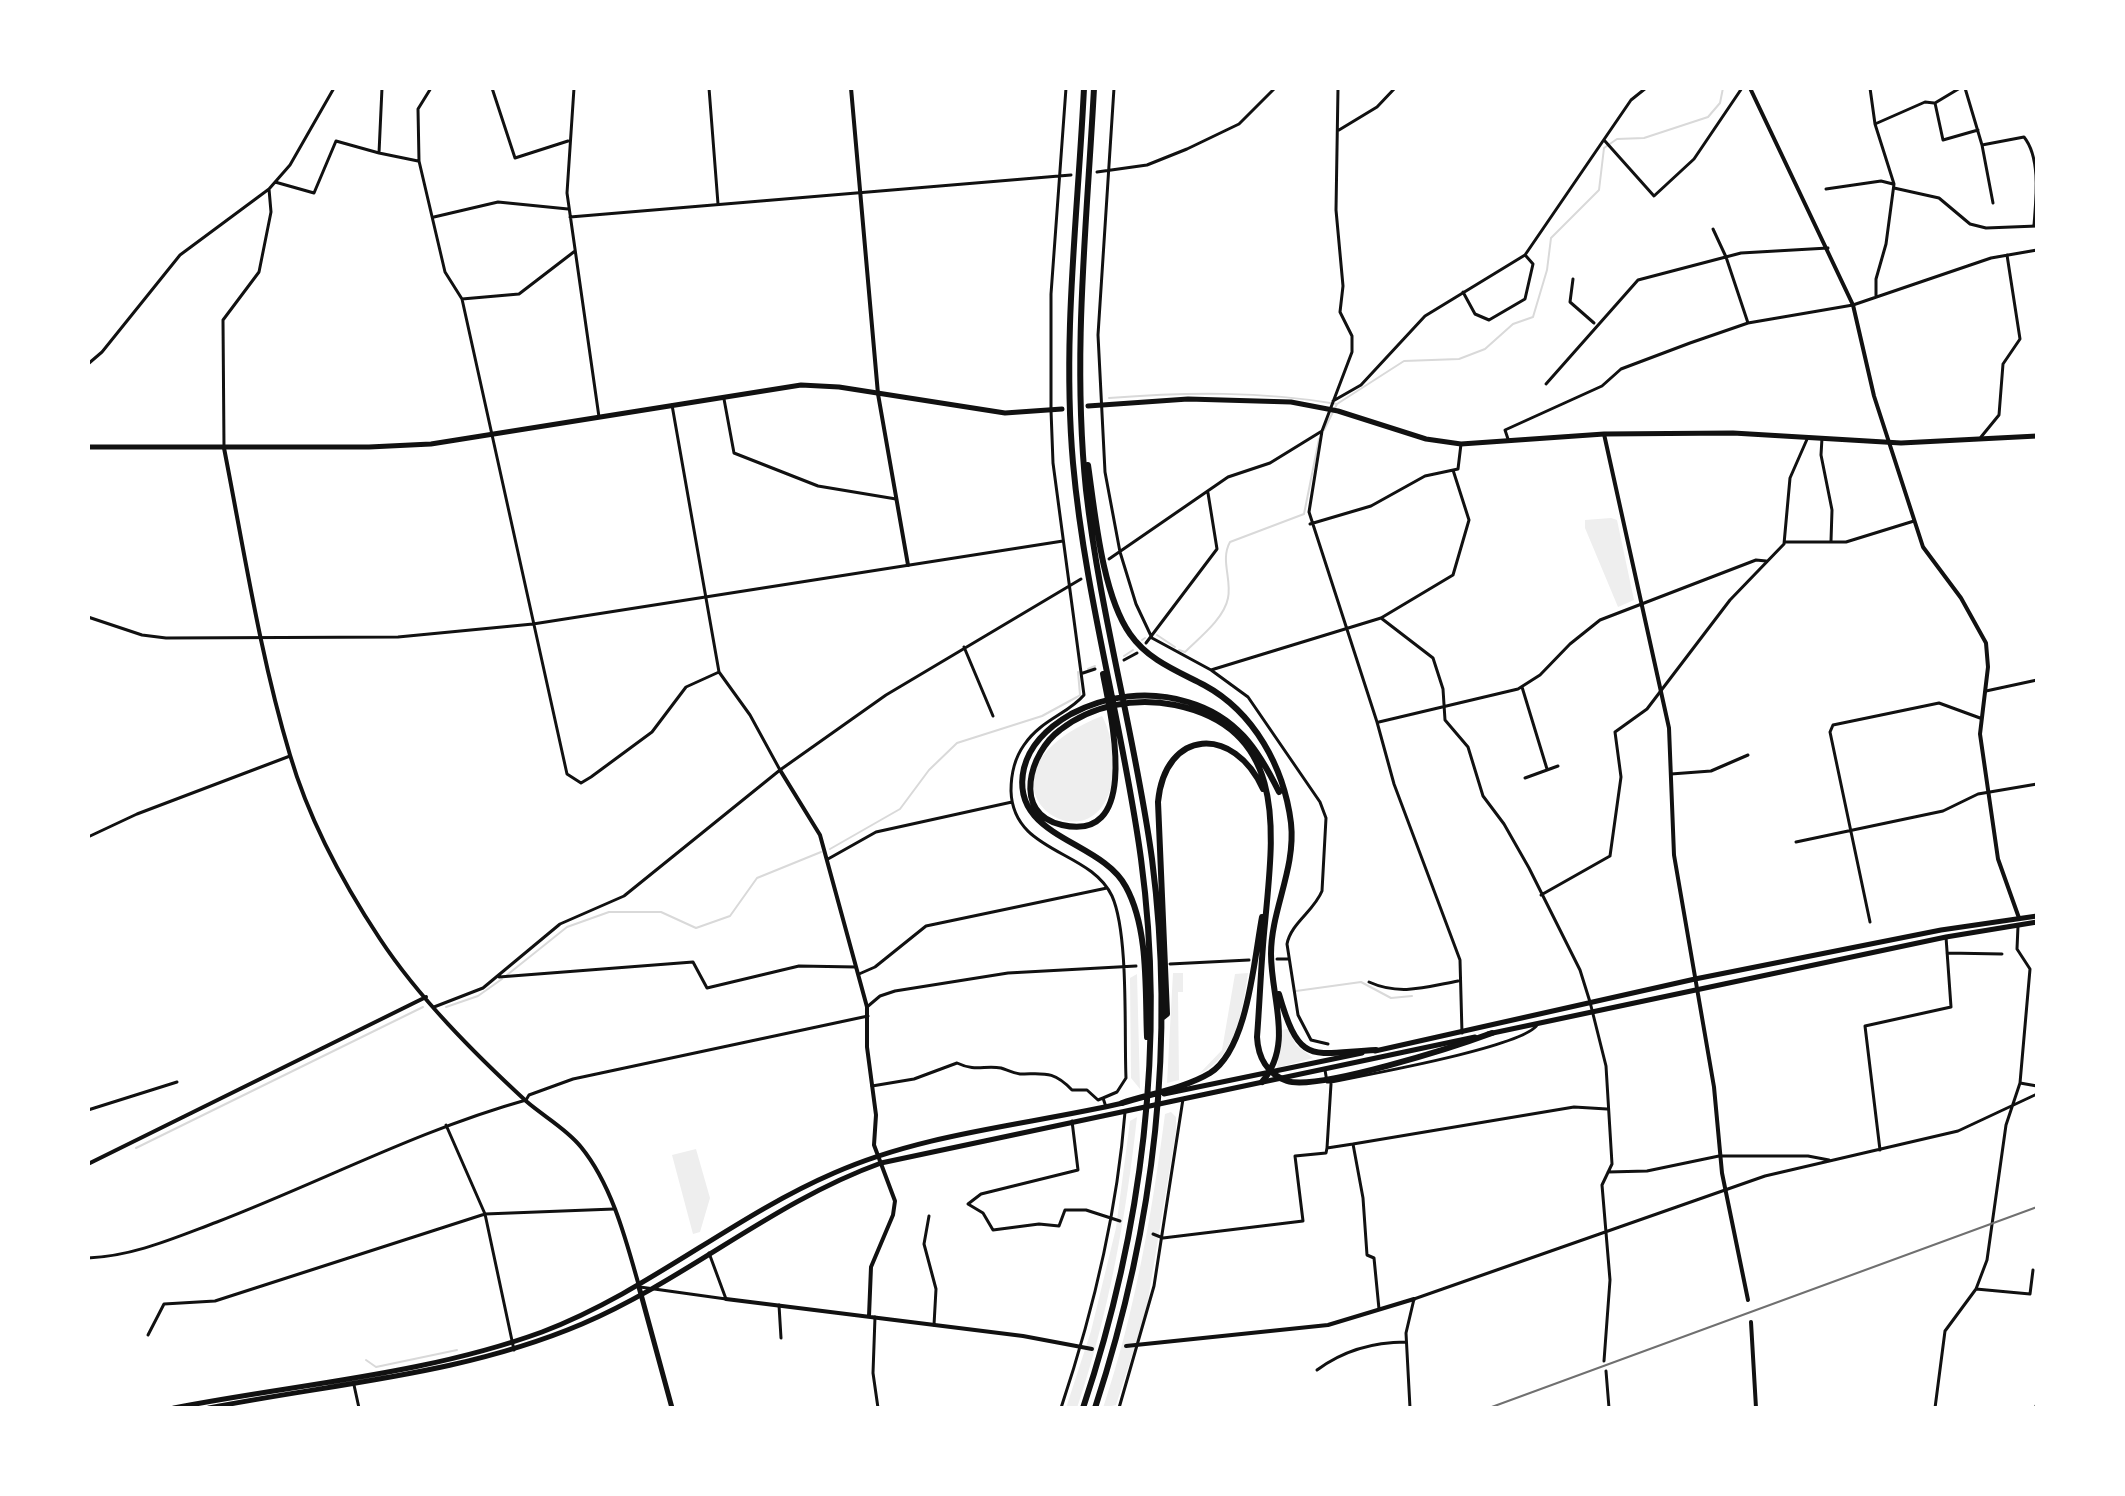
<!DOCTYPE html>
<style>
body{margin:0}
#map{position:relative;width:2125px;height:1496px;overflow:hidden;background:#fff;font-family:Overpass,sans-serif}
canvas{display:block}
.frame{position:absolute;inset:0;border:90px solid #fff;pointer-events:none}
</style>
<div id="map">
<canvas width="2125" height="1496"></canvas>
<div class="frame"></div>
</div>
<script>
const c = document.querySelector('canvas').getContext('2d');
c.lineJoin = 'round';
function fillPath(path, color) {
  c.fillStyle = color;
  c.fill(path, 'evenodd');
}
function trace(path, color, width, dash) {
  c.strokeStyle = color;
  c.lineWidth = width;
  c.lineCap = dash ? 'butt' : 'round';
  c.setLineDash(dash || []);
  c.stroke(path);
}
fillPath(new Path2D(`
 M1611 518 1617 520 1634 600 1618 607 1585 528V520Z
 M1102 716C1112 733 1115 762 1112 782 1093 878 951 777 1102 716Z
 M1173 973H1183V992H1178L1179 1080 1167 1083Z
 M1248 973C1243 1010 1235 1058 1199 1074L1222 1050 1235 974Z
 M1137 974 1140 1089 1131 1078 1130 978Z
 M1288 1029 1296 1045 1313 1058 1277 1068 1282 1030Z
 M1171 1112 1176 1117V1131L1146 1312 1116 1405 1103 1408C1135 1312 1152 1214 1165 1114Z
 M1137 1117C1126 1217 1109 1313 1077 1408H1066L1091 1331 1116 1228 1130 1121Z
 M696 1149 710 1198 700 1232 693 1234 672 1155Z`), '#eee');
trace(new Path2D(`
 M1109 398C1186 392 1261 391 1337 404L1404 361 1459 359 1485 349 1513 324 1533 317 1547 270 1551 238 1599 190 1604 148 1617 139 1644 138 1708 117 1720 103 1723 88
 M1324 430 1337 404
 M1157 635 1175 647
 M1142 640 1145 638
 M1179 650 1185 652C1199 638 1224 619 1228 598 1232 579 1220 560 1230 542L1304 514 1319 439
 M1124 656 1133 650
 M1088 669 1095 666
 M830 849 900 809 929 770 957 743 1042 716 1077 697 1080 695 1078 672
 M507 975 567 927 609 912H661L696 928 730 916 757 878 821 852
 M1296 991 1361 982 1391 998 1412 996
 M446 1007 478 996 502 979
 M136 1148 423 1007
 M366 1360 376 1367 457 1350`), '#d9d9d9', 2);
trace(new Path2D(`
 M431 88 418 109 419 161 445 272 462 299 567 774 581 783 591 777 652 732 686 687 719 672
 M492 88 515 158 568 141
 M574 88 567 193 599 417
 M709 88 718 204
 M1066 88 1051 294V410L1053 463 1084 695C1068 714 1042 719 1024 745 1014 759 1011 774 1011 791 1013 854 1090 849 1112 896 1129 934 1124 1033 1126 1078L1117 1092 1103 1098 1106 1107
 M1114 88 1098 335 1105 472 1120 552 1136 604 1152 638 1211 670 1248 697 1320 802 1326 818 1322 891C1314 911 1291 923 1287 944L1298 1015 1311 1040 1328 1044
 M1338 88 1336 210 1343 286 1340 312 1352 336V352L1322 431 1309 512 1377 722 1394 784 1460 960 1462 1033
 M1870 88 1875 124 1894 184 1886 244 1876 279V297
 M1960 88 1935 103 1943 140 1978 130
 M1965 88 1982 145 1993 203
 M1875 124 1925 102 1934 103
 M1339 130 1377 107 1395 88
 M1604 140 1654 196 1694 159 1742 88
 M1982 145 2024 137C2041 158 2036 199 2034 225
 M379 153 418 161
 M1097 172 1147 165 1187 149 1239 124 1275 88
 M275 182 314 193 336 141 379 153 382 88
 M1894 188 1939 198 1970 224 1986 228 2037 226
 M1826 189 1881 181 1893 184
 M434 217 498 202 568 209
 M570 217 1071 175
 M1713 229 1726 257 1748 323
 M1573 279 1570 302 1594 323
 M1463 292 1475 314 1489 320 1525 299 1533 264 1526 256
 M462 299 519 294 575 251
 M88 364 102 352 180 255 269 189 290 165 334 88
 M1546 384 1638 280 1741 253 1828 248
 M724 399 734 453 818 486 896 499
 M1333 401 1361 385 1425 316 1525 255 1631 100 1646 88
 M672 405 719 672 750 715 780 770
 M1981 437 1999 415 2003 364 2020 339 2007 255
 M1822 438 1821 455 1832 510 1831 541
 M1508 439 1505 430 1602 386 1621 369 1690 343 1748 323 1853 305 1991 258 2037 250
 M224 448 223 320 259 272 271 212 269 189
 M1310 524 1371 506 1425 476 1458 469 1461 444
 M1785 542H1846L1914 521
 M1109 559 1228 477 1270 463 1322 431
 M88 617 142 635 166 638 398 637 533 624 1063 541
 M1381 618 1433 658 1443 689 1445 720 1468 747 1483 796 1504 824 1529 868 1580 970 1590 1002 1606 1066 1612 1164 1602 1185 1610 1280 1604 1361
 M1146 643 1217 549 1208 493
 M964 647 993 716
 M1124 660 1137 653
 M1211 670 1381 618 1453 575 1469 520 1453 470
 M1083 673 1095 669
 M1522 687 1547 769
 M1986 691 2037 680
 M1379 722 1518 689 1540 675 1570 644 1600 620 1756 560 1766 561
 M1671 774 1711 771 1748 755
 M1525 778 1558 766
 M88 837 137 814 290 756
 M1796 842 1943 811 1978 794 2037 784
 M828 859 876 832 1012 802
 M1541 895 1610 856 1621 777 1615 732 1647 709 1730 600 1784 544 1790 478 1808 437
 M1870 922 1830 732 1833 725 1939 703 1980 718
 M1947 953 2002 954
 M1277 959H1288
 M1170 964 1249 960
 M859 974 875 967 926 926 1107 888
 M499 977 693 962 707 988 799 966 856 967
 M1369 982C1400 996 1426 987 1458 981
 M434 1007 483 988 560 924 624 896 780 770 886 695 1081 579
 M867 1007 880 996 895 991 1008 973 1136 966
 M1325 1070 1327 1082H1331C1365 1075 1523 1047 1537 1025
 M2020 1083 2037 1086
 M872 1086 914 1079 957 1063C976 1072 984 1065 1001 1068 1007 1070 1013 1073 1020 1074 1044 1074 1053 1070 1072 1090H1087L1098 1100 1103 1098
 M88 1110 177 1082
 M1072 1121 1078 1170 981 1194 968 1204 983 1213 993 1230 1039 1224 1059 1226 1065 1210H1086L1120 1221
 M446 1125 485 1214 514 1350
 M1327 1148 1331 1084
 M1880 1150 1865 1026 1951 1007 1946 937
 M1608 1172 1647 1171 1719 1156H1808L1829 1160
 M929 1216 924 1244 936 1289 934 1325
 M1153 1234 1163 1238 1303 1221 1295 1156 1326 1153 1327 1148 1353 1144
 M88 1258C134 1256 174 1238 217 1222 321 1182 419 1130 526 1100L529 1095 573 1079 868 1016
 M640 1287 726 1299 709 1253
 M1976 1289 2030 1294 2033 1270
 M779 1305 781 1338
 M1379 1309 1374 1258 1367 1255 1363 1198 1353 1144 1574 1107 1607 1109
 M875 1317 873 1373 878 1408
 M148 1335 164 1304 215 1301 485 1214 614 1209
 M1317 1370C1344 1350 1374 1342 1406 1342
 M1606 1371 1609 1408
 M354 1385 359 1408
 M1061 1408C1093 1312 1117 1213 1125 1112
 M1119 1408 1154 1286 1183 1099
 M1410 1408 1406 1333 1414 1299 1765 1176 1958 1131 2037 1094
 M1935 1408 1945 1331 1976 1289 1987 1260 2006 1125 2020 1083 2030 969 2017 949 2018 926
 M2035 1408 2037 1404`), '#111', 3);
trace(new Path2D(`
 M851 88 878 394 908 565
 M1750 88 1853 305 1874 396 1923 547 1961 598 1986 643 1988 667 1980 734 1998 859 2019 918
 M1604 434 1669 728 1674 855 1714 1087 1722 1173 1748 1300
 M224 448C244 550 260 655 290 755 309 820 343 883 380 939 419 998 474 1053 526 1101 543 1116 567 1129 581 1147 612 1185 626 1240 639 1286
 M780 770 820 835 867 1007V1047L876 1115 874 1145 895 1201 893 1215 871 1267 869 1316
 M88 1164 426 997
 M726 1299 1023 1336 1092 1349
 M1751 1322 1756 1408
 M1126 1346 1328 1325 1414 1299`), '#111', 4);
trace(new Path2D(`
 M1088 406 1188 399 1291 402 1338 411 1426 439 1461 444 1604 434 1733 433 1901 443 2037 436
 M88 447H369L431 444 801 385 839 387 1005 413 1062 409
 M639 1287 672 1408`), '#111', 5);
trace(new Path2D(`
 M1488 1034 1946 937 2037 922
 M1375 1051 1695 979 1941 930 2037 916
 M1164 1094 1362 1053
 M174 1408C297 1384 424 1375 542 1332 647 1292 732 1217 834 1173 924 1133 1027 1125 1123 1103
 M209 1408C336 1383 462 1375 582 1324 687 1279 773 1202 881 1163L1475 1037`), '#111', 5);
trace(new Path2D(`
 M1094 88C1087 222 1072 355 1086 490 1100 614 1135 735 1152 859 1176 1045 1153 1231 1095 1408
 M1088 465C1095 513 1102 594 1130 634 1148 660 1177 671 1204 685 1254 712 1284 767 1291 823 1296 869 1271 910 1271 954 1271 999 1294 1044 1262 1082
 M1103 674C1110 712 1143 844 1062 825 1011 814 1030 752 1060 730 1092 705 1135 697 1175 705 1290 729 1273 834 1265 923 1261 961 1260 999 1257 1037 1258 1057 1267 1074 1287 1081 1318 1091 1457 1046 1492 1033
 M1279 994C1300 1067 1311 1053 1376 1050
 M1162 1018 1167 1014 1158 802C1165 728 1234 725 1263 789
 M1147 1037C1145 991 1149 929 1126 887 1101 839 1008 838 1024 768 1030 744 1050 726 1071 714 1107 695 1149 690 1188 702 1236 716 1258 749 1279 792
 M1122 1103C1150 1094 1185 1088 1210 1073 1248 1049 1254 959 1262 917
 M1083 1408C1142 1232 1166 1044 1141 859 1123 726 1085 597 1073 463 1062 337 1078 213 1084 88`), '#111', 6);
trace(new Path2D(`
 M1489 1408 2037 1207`), '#707070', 2);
</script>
